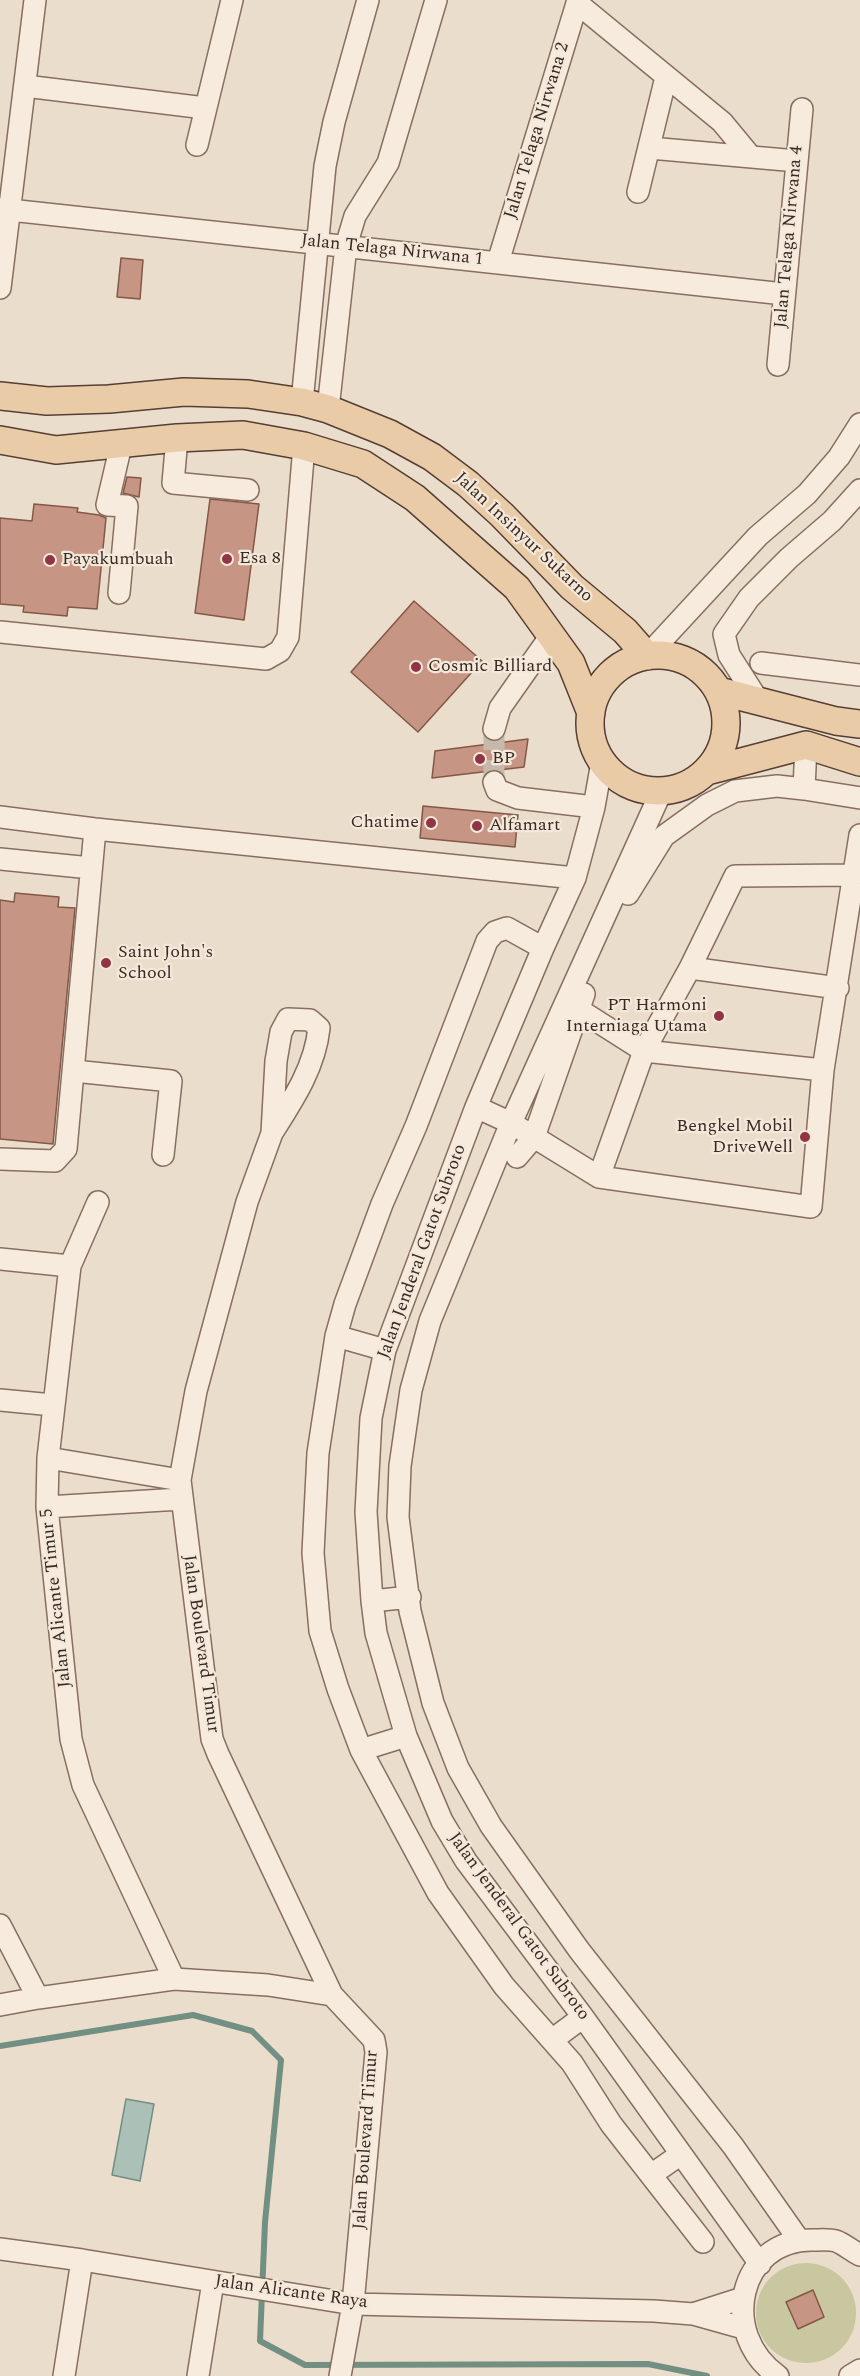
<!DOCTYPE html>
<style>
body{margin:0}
canvas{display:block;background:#ebddcb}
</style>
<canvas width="860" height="2376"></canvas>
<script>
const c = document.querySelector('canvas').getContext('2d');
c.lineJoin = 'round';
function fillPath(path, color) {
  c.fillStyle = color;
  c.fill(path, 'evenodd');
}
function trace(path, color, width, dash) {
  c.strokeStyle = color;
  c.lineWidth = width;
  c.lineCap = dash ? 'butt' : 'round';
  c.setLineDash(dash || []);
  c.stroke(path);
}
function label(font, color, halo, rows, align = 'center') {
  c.font = font + ' Spectral,serif';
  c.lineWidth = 4.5;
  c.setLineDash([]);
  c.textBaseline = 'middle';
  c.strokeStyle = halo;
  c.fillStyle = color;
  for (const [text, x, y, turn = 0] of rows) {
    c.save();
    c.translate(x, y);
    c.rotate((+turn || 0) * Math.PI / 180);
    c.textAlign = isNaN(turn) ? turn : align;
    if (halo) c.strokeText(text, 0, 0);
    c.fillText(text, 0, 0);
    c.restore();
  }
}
fillPath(new Path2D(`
 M756 2313a50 50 0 1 1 100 0a50 50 0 1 1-100 0Z`), '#c9c79f');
const water = new Path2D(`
 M126 2099 154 2104 140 2181 112 2175Z`);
fillPath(water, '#abc0b7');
trace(water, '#728f83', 1.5);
trace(new Path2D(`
 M0 2046 193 2015 252 2031 281 2060 265 2222 260 2341 305 2365 648 2364 707 2376`), '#728f83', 6);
const building = new Path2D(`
 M121 258 143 260 140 299 117 297Z
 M127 477 141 478 139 497 123 493Z
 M210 499 259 504 244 620 195 613Z
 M34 504 78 508 77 512 99 515 106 518 97 609 68 607 67 616 23 612 24 606 0 604V518L32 521Z
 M414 601 482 661 418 732 351 672Z
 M528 739 524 767 432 778 435 751Z
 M423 806 518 815 515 847 420 838Z
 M15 893 59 897 58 907 75 908 53 1144 0 1139V900L14 902Z
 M813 2290 824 2317 798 2329 786 2302Z`);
fillPath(building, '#c69584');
trace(building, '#845748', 1.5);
trace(new Path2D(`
 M494 729V782`), '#c7b9a9', 21, [21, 10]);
const minor = new Path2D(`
 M577 3 722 122 751 157
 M25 86 205 108
 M197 145 232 0
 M650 148 797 161
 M638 192 666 77
 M0 209 784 294
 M498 262 578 0
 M0 288 35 0
 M778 365 802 109
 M302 402 325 166 334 122 368 0
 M328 409 346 246 355 216 388 163 436 0
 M177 438 173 483 248 490
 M119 593 127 506 107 505 121 445
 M0 632 266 659 280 651 288 637 304 446
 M647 656 758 536 807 494 839 457 860 424
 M761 663 860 675
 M759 702 729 655 724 634 749 598 789 558 832 521 860 490
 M494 729 500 708 552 634
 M602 762 594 807 575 878 543 948 476 1107 385 1350 371 1418 366 1512 372 1601 376 1633 406 1736 442 1821 466 1861 583 2017 760 2264
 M494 782 497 790 518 798 594 807
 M804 789 860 798
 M661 792 511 1123 430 1321 411 1390 400 1466 398 1517 410 1611 433 1703 458 1768 491 1826 579 1950 733 2146 799 2240
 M0 817 95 829 575 878
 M0 859 91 868
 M628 894 664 836 707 805 735 791 777 786 804 789 806 745
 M543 948 507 928 495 932 487 941 416 1126 382 1204 345 1304 336 1336 318 1453 313 1553 320 1631 338 1689 361 1750 438 1893 504 1986 572 2063 611 2124 703 2242
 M690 968 735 876 854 875
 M565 1004 578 1009 644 1051 823 1070
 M74 1071 171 1081 163 1155
 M476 1107 511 1123 534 1137 584 994
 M272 1133C293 1100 315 1067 319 1028L310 1020 288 1019 281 1032 276 1061 272 1133 247 1202 196 1391 180 1480 212 1739 218 1754 332 1995 374 2040 376 2052 353 2304 340 2376
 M517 1157 534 1137 599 1177 811 1207 823 1070 860 835
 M0 1159 55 1161 66 1149 95 829
 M599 1177 644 1051 690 968 838 988
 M98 1202 70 1266 48 1458 47 1507 71 1739 83 1785 174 1979
 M0 1259 70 1266
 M336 1336 385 1350
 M0 1400 53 1405
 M48 1458 180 1480
 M47 1507 181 1499
 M372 1601 410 1597
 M361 1750 406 1736
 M0 1925 38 1998
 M0 2005 38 1998 174 1979 268 1985 332 1995
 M552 2040 583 2017
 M651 2175 681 2154
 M0 2249 82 2260 353 2304 654 2311 693 2314 743 2328
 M693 2314 743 2298
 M64 2376 82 2260
 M198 2376 213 2282
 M778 2376C718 2334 738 2239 813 2240 820 2240 829 2239 836 2241 844 2244 852 2251 860 2255
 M850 2376 860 2370`);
const major = new Path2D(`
 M0 396 47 401 109 399 184 392 248 394 302 402 328 409 390 434 432 457 468 484 502 515 572 587 625 631 647 656
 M0 440 56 450 177 438 243 435 304 446 363 464 415 498 517 588 571 663 591 713
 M590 723a68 68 0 1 1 136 0a68 68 0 1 1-136 0Z
 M719 691 836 721 860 724
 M707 771 806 745 860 762`);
trace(minor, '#876f60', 24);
trace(major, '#553e34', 30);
trace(minor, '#f7ebde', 21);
trace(major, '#eacba7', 27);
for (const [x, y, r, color] of [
 [227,559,6,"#913544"],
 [50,560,6,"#913544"],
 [416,667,6,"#913544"],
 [480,759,6,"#913544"],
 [431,823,6,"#913544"],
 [477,826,6,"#913544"],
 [106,963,6,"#913544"],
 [719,1016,6,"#913544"],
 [805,1137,6,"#913544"]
]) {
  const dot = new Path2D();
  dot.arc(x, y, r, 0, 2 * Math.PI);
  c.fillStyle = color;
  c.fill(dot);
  trace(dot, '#f3e8da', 2);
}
label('18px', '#392a22', '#f3e8da', [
 ["Jalan Telaga Nirwana 2",538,131,-73],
 ["Jalan Telaga Nirwana 4",790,237,-85],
 ["Jalan Telaga Nirwana 1",392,251,6],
 ["Jalan Insinyur Sukarno",523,538,43],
 ["Jalan Jenderal Gatot Subroto",423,1252,-70],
 ["Jalan Alicante Timur 5",57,1598,-96],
 ["Jalan Boulevard Timur",200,1644,82],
 ["Jalan Jenderal Gatot Subroto",518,1927,54],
 ["Jalan Boulevard Timur",367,2140,-86],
 ["Jalan Alicante Raya",291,2293,8]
]);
label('18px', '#392a22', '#f3e8da', [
 ["Esa 8",239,559],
 ["Payakumbuah",62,560],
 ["Cosmic Billiard",428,667],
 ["BP",492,759],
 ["Chatime",419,823,"right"],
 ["Alfamart",489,826],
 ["Saint John's",118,953],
 ["School",118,974],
 ["PT Harmoni",707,1006,"right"],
 ["Interniaga Utama",707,1027,"right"],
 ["Bengkel Mobil",793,1127,"right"],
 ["DriveWell",793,1148,"right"]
], 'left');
</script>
